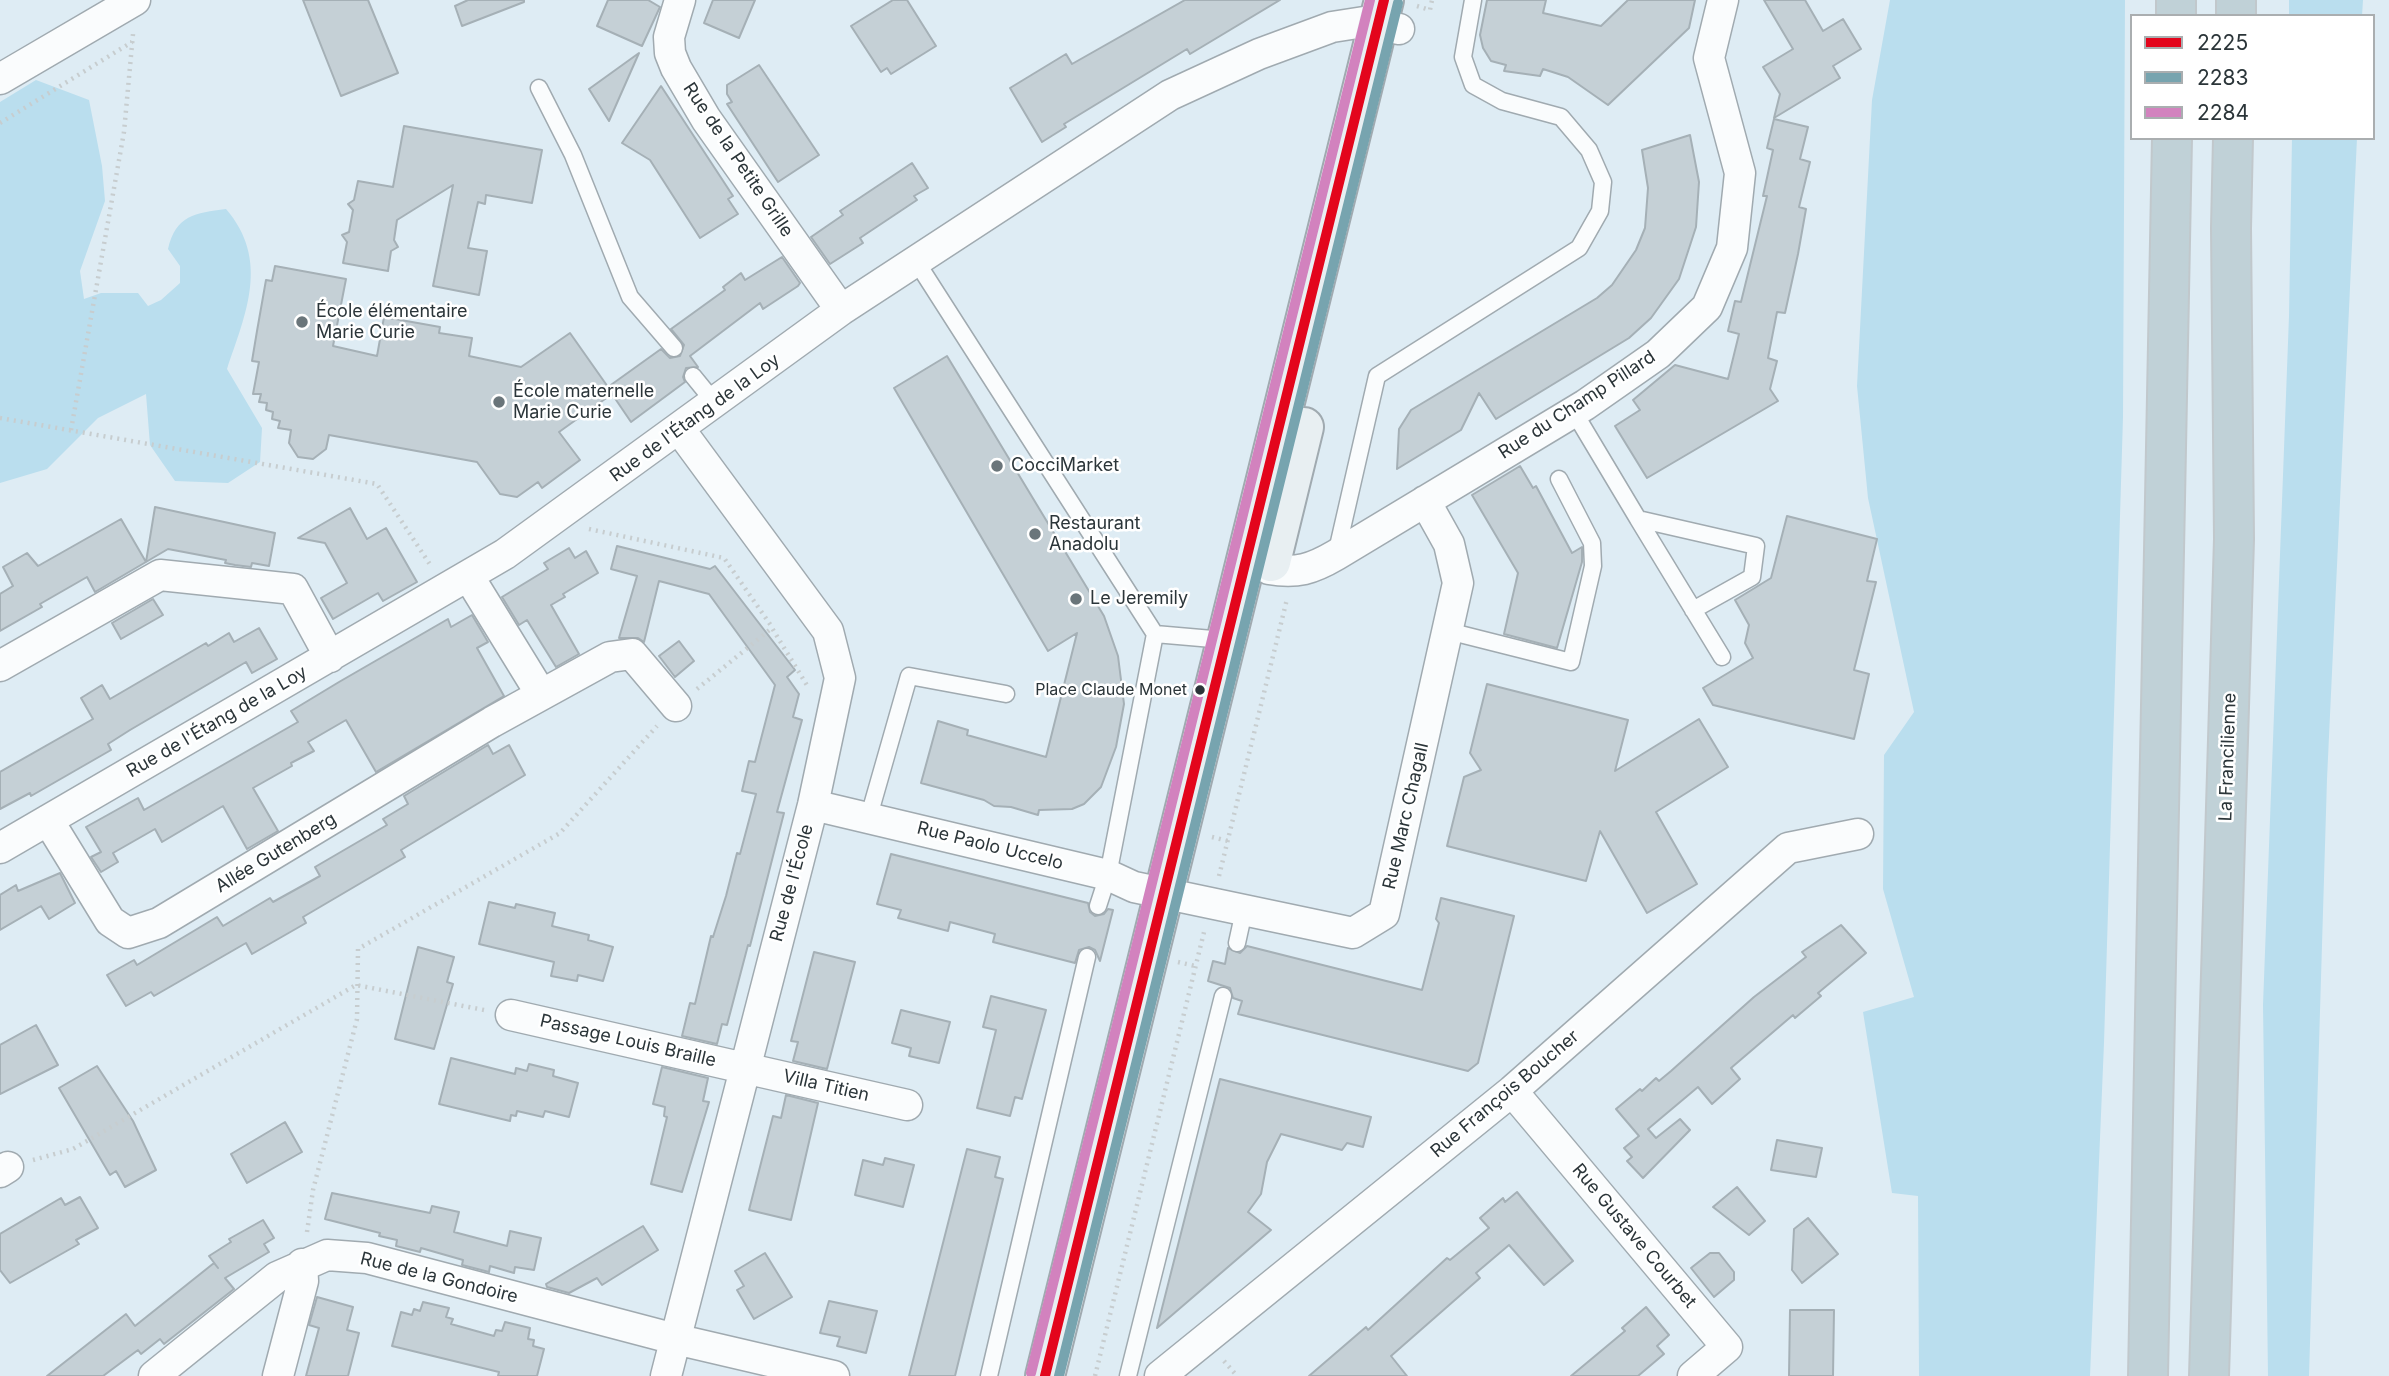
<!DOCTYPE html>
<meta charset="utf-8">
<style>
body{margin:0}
#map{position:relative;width:2389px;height:1376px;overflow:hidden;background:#deecf4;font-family:Inter,sans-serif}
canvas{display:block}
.legend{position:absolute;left:2130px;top:14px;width:245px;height:126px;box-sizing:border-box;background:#fff;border:2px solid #aaaeb0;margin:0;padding:9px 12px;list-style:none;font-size:21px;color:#2b3539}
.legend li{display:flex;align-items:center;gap:14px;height:35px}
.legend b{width:35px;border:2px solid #aaaeb0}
</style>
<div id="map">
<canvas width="2389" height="1376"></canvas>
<ul class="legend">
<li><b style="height:9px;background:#e3051c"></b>2225</li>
<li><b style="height:9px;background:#77a4af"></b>2283</li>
<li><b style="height:9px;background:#d282be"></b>2284</li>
</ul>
</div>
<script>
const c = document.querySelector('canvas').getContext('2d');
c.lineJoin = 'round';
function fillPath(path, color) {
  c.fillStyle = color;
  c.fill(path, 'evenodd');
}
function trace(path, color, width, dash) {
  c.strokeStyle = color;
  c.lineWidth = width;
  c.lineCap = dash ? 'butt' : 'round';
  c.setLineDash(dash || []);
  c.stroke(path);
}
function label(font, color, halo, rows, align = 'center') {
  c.font = font + ' Inter,sans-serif';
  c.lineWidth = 5;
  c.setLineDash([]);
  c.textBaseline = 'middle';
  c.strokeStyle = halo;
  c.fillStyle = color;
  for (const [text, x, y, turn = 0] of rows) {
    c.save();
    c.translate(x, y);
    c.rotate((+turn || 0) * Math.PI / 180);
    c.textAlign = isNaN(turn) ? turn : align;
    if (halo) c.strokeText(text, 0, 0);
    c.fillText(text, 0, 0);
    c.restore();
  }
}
fillPath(new Path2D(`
 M1890 0H2125L2123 417 2104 1043 2090 1376H1919L1918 1196 1892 1193 1863 1012 1914 997 1883 889 1884 755 1914 712 1868 498 1857 386 1872 100Z
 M2289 0H2363L2362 16H2289Z
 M36 80 89 100 102 166 105 201 80 271 84 299 101 293H138L148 306 161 300 180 283V266L168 249C176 215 195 213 226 209 270 260 246 313 227 369L262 428 260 462 228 483 175 481 150 445 146 394 98 418 47 469 0 483V102Z
 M2292 138H2357L2327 779 2309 1376H2268L2263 1005 2289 316Z`), '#badeee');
const building = new Path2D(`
 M303 0H368L398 73 341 96Z
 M468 0H524V2L462 26 455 6Z
 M608 0H648L660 7 642 46 597 26Z
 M713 0H755L739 38 704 23Z
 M893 0H907L936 46 891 74 887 68 881 72 851 26Z
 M1185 0H1280L1190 54 1187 49 1064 124 1066 127 1042 142 1010 88 1066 54 1072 64Z
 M1487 0H1546L1543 13 1601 26 1628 0H1695L1689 28 1608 105 1568 77 1543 69 1540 76 1504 71 1506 65 1491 61 1483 48 1480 35Z
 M1764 0H1805L1823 31 1843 19 1861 49 1833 66 1840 78 1774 118 1780 94 1763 67 1793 49Z
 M639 53 609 121 589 89Z
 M759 65 819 155 778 182 727 104 732 102 727 94V85Z
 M661 86 733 196 728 199 738 214 700 238 650 160 622 143Z
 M1774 119 1808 127 1800 159 1810 162 1799 207 1806 209 1798 254 1785 313 1777 312 1768 358 1777 361 1770 389 1778 401 1647 478 1615 426 1640 410 1633 400 1675 365 1728 379 1739 334 1728 331 1735 301 1741 302 1767 196H1763L1773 150 1767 148Z
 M404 126 542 150 532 203 486 195 485 204 478 202 468 248 487 251 479 295 433 286 453 185 397 220 394 240 398 247 391 251 388 271 343 263 347 242 342 235 349 232 353 210 348 204 354 200 358 181 393 187Z
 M1690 135 1699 182 1696 227 1679 279 1651 318 1629 338 1496 419 1479 393 1461 430 1397 469 1399 429 1411 410 1597 298 1612 285 1636 250 1645 228 1648 188 1642 150Z
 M912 163 928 188 914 196 917 200 860 238 863 243 830 264 811 237 843 215 840 211Z
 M782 257 800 283 798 286 763 309 760 303 690 356 698 367 686 368 683 377 685 382 631 422 612 394 559 432 580 460 542 488 538 482 517 497 500 494 477 462 329 435 326 449 313 459 298 457 289 443 291 430 278 428 280 421 272 419 273 412 266 410 267 403 259 402 261 394H253L259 362 252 361 257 331 266 280 272 281 275 266 346 279 333 346 377 356 384 317 440 327 439 333 472 338 469 356 521 367 570 333 608 387 661 349 670 358 680 356 684 345 671 329 725 290 723 287 741 273 745 280Z
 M947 356 1104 616 1118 656 1124 704 1116 747 1101 787 1084 804 1072 809 1039 810 1038 815 1011 807 994 806 984 800 921 783 938 721 968 730 967 735 1046 757 1077 633 1048 651 894 388Z
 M1520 466 1533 488 1536 486 1572 553 1582 547V562L1557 648 1504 634 1518 573 1472 495Z
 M155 507 275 533 269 566 252 563 251 567 235 565 225 563 226 560 168 549 95 592 87 577 40 604 42 607 0 631V594L13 586 3 567 27 553 38 566 121 519 146 562Z
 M350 508 367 539 386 528 417 582 383 601 378 593 333 619 321 598 347 583 325 543 298 538Z
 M1787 516 1877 539 1867 581 1876 582 1854 670 1869 674 1854 739 1713 705 1703 688 1753 658 1745 643 1749 625 1735 600 1771 578Z
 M617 546 710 569 715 566 795 670 787 677 799 694 793 717 802 720 777 812 784 813 750 946 748 945 727 1025 722 1024 717 1044 682 1036 690 1003 695 1004 711 936 713 937 726 896 737 853 740 854 756 794 742 791 749 761 755 762 775 685 709 594 659 581 644 642 638 638H619L637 576 611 569Z
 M569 548 575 558 586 551 598 573 563 594 565 597 551 605 579 654 556 667 527 620 519 625 502 597 548 569 544 563Z
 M153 599 163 615 121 639 112 623Z
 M472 615 488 642 477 648 504 696 376 772 346 720 308 742 314 751 291 763 292 766 253 788 278 831 247 849 223 806 162 842 155 829 113 853 118 862 101 872 91 857 101 852 86 827 138 798 144 810 298 722 291 711 339 682 448 619 451 627Z
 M259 628 277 659 252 673 246 662 130 730 108 744 111 750 31 796 30 793 0 809V772L93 719 81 698 102 685 110 699 206 643 208 646 229 633 234 642Z
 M679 641 694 661 675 677 659 656Z
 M1487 684 1628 720 1615 771 1699 719 1728 767 1656 812 1697 884 1647 913 1600 831 1586 881 1447 846 1464 777 1481 770 1470 753Z
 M488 745 493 754 509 745 525 775 401 850 405 857 303 917 306 923 252 954 246 943 154 996 151 992 126 1006 107 975 134 960 137 965 217 917 223 926 270 898 273 902 320 876 315 867 387 825 383 819 408 804 404 796Z
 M891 854 1088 903 1090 912 1095 916 1104 914 1108 909 1113 910 1100 961 1095 950 1089 947 1079 950 1075 963 993 942 995 934 950 922 948 931 898 918 901 910 877 904Z
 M60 873 75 903 49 919 41 906 0 930V895L16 885 18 891Z
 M1441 898 1514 916 1478 1063 1468 1071 1238 1014 1242 1001 1233 998 1230 988 1208 981 1213 961 1225 964 1228 948 1240 953 1247 946 1422 990 1439 923 1436 919Z
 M489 902 515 908 516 904 555 913 552 926 589 935 588 940 613 947 603 981 578 975 577 981 551 976 554 962 479 944Z
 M1841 925 1866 953 1818 993 1821 996 1795 1018 1793 1015 1731 1068 1740 1079 1712 1104 1698 1087 1648 1129 1656 1138 1680 1119 1690 1130 1643 1178 1627 1161 1632 1157 1624 1148 1639 1136 1616 1109 1640 1089 1642 1091 1656 1078 1659 1081 1671 1071 1754 997 1806 957 1802 952Z
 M418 947 454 957 447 982 453 984 434 1049 395 1039Z
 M814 952 855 962 827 1069 793 1061 798 1042 791 1041Z
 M991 996 1046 1010 1022 1099 1015 1097 1010 1116 977 1108 996 1030 983 1027Z
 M901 1010 950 1022 939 1063 909 1056 911 1048 892 1043Z
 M36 1025 58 1065 0 1094V1045Z
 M451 1058 515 1074 516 1068 527 1071 529 1064 554 1070 553 1076 578 1083 569 1117 545 1111 543 1117 517 1111 516 1116 511 1115 510 1121 439 1104Z
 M97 1066 133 1121 156 1170 125 1187 116 1171 110 1175 59 1088Z
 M662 1067 708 1078 703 1101 709 1102 682 1192 651 1184 667 1117 664 1116 665 1107 653 1104Z
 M1220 1079 1371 1117 1363 1147 1347 1143 1342 1150 1281 1134 1267 1162 1261 1194 1248 1212 1271 1230 1157 1328Z
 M786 1095 818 1103 791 1220 749 1210 773 1116 781 1118Z
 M285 1122 302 1152 247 1183 231 1154Z
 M1777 1140 1822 1148 1816 1177 1771 1170Z
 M967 1149 1000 1157 995 1177 1003 1179 955 1376H909Z
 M885 1158 914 1165 903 1207 855 1195 863 1160 883 1165Z
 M1737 1187 1765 1221 1749 1235 1713 1207Z
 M1517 1192 1573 1261 1544 1285 1509 1245 1476 1273 1480 1278 1391 1356 1407 1376H1309L1366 1327 1368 1330 1447 1258 1450 1260 1489 1228 1480 1218 1503 1198 1505 1202Z
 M332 1193 430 1213 432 1206 459 1212 454 1232 507 1246 510 1231 541 1238 534 1270 515 1267 514 1273 490 1266 489 1272 462 1265 463 1260 421 1248 420 1252 396 1246 397 1240 379 1236 380 1233 325 1219Z
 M80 1197 98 1228 76 1240 79 1244 10 1283 0 1270V1234L61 1198 65 1205Z
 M1808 1218 1838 1254 1802 1283 1792 1270 1794 1229Z
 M263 1220 274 1238 264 1244 269 1252 225 1278 234 1289 164 1344 160 1339 141 1354 138 1350 103 1376H47L126 1314 135 1326 214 1263 218 1268 209 1256 231 1242 229 1239Z
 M643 1226 658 1250 602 1285 597 1278 569 1293 547 1287 546 1284Z
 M765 1253 792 1297 754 1319 737 1290 744 1286 735 1271Z
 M1710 1253H1719L1734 1272V1280L1714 1297 1691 1268Z
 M317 1297 353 1307 347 1330 359 1333 348 1376H306L319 1328 309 1325Z
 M829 1301 877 1311 866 1353 837 1346 840 1337 820 1333Z
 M423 1302 449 1308 446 1317 453 1319 451 1324 494 1336 496 1330 502 1331 505 1322 530 1328 528 1339 534 1340 533 1346 544 1349 537 1376H498L499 1372 392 1346 401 1312 412 1315 414 1309 420 1311Z
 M1646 1307 1669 1335 1657 1346 1664 1354 1638 1376H1571L1625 1331 1622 1328Z
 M1790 1310H1834L1833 1376H1789Z`);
fillPath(building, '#c5d0d6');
trace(building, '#a5b0b6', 2);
const lane = new Path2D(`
 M539 88 573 155 630 297 674 348
 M916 261 1155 634 1108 875 1098 906
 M693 376 715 403
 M1574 412 1638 519 1756 546 1752 577 1693 610
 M1638 519 1722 657
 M1336 555 1377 376 1579 248 1600 211 1603 182 1589 150 1561 117 1502 101 1473 85 1463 57 1473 0
 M1448 631 1571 662 1593 566 1592 543 1559 479
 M1155 634 1224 640
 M869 816 909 676 1006 694
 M1237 943 1244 911
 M989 1376 1087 957
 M1128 1376 1223 996`);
const street = new Path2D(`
 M680 0 669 37 670 53 676 68 706 119 841 310
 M0 79 135 0
 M1269 569C1297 574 1312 569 1336 555L1585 405 1658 354 1707 307 1732 248 1740 173 1709 58 1723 0
 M469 577 541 694
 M0 666 160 575 293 589 330 657
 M813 805 1108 875 1134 887 1353 933 1384 914 1458 583 1449 544 1425 501
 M48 820 110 921 128 933 159 923 492 722 610 657 632 654 676 706
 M0 848 505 554 841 310 1170 95 1259 54 1332 27 1364 22 1399 29
 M511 1015 907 1105
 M1512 1091 1727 1347 1693 1376
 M0 1172 8 1167
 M154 1376 277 1277 327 1255 367 1258 675 1339 834 1376
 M278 1376 303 1281 302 1264
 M666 1376 813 805 840 678 828 631 680 430
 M1160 1376 1512 1091 1788 848 1858 834`);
const secondary = new Path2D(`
 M1271 562 1304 427
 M1045 1376 1384 0`);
const highway = new Path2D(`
 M2176 16V0
 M2236 16V0
 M2148 1376 2172 138
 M2209 1376 2234 539 2231 228 2233 138`);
trace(lane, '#a0aab0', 19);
trace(street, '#a0aab0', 33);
trace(secondary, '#a0aab0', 42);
trace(highway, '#c1c8cc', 42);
trace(new Path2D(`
 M1417 6 1430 10 1432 0
 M0 123 132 42
 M0 418 377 484 431 566
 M71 430 124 132 133 34
 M589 529 724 558 772 627
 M697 689 772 628 808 687
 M1212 837 1228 841
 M1219 876 1287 599
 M1178 962 1195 966
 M33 1160 73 1149 356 985 484 1010
 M307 1232 313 1190 357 1019 358 949 560 833 657 726
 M1224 1361 1237 1376
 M1095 1376 1205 928`), '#c7cdcf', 4.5, [2, 5]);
trace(lane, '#fafcfd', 16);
trace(street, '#fafcfd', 30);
trace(secondary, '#e8eff2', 38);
trace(highway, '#c0d1d7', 38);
trace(new Path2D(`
 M1045 1376 1384 0`), '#e3051c', 10);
trace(new Path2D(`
 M1059 1376 1398 3`), '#77a4af', 10);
trace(new Path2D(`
 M1031 1373 1370 0`), '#d282be', 10);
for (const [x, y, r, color] of [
 [302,322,7,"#6a757a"],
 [499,402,7,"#6a757a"],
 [997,466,7,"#6a757a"],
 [1035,534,7,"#6a757a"],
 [1076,599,7,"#6a757a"],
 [1200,690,6,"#2b3539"]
]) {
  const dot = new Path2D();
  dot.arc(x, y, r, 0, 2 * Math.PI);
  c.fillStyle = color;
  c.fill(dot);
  trace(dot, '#fff', 2.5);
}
label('16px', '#2b3539', '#fff', [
 ["Place Claude Monet",1187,690]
], 'right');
label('18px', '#2b3539', '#fff', [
 ["Rue de la Petite Grille",738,160,56],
 ["Rue du Champ Pillard",1577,405,-33],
 ["Rue de l'Étang de la Loy",695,418,-36],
 ["Rue de l'Étang de la Loy",217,722,-30],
 ["La Francilienne",2228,757,-88],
 ["Rue Marc Chagall",1406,816,-77],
 ["Rue Paolo Uccelo",990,846,14],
 ["Allée Gutenberg",276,853,-31],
 ["Rue de l'École",792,883,-75],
 ["Passage Louis Braille",628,1041,13],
 ["Villa Titien",826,1086,13],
 ["Rue François Boucher",1505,1094,-40],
 ["Rue Gustave Courbet",1634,1236,50],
 ["Rue de la Gondoire",439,1278,14]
]);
label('18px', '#2b3539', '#fff', [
 ["École élémentaire",316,312],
 ["Marie Curie",316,333],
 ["École maternelle",513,392],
 ["Marie Curie",513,413],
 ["CocciMarket",1011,466],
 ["Restaurant",1049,524],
 ["Anadolu",1049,545],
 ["Le Jeremily",1090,599]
], 'left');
</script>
